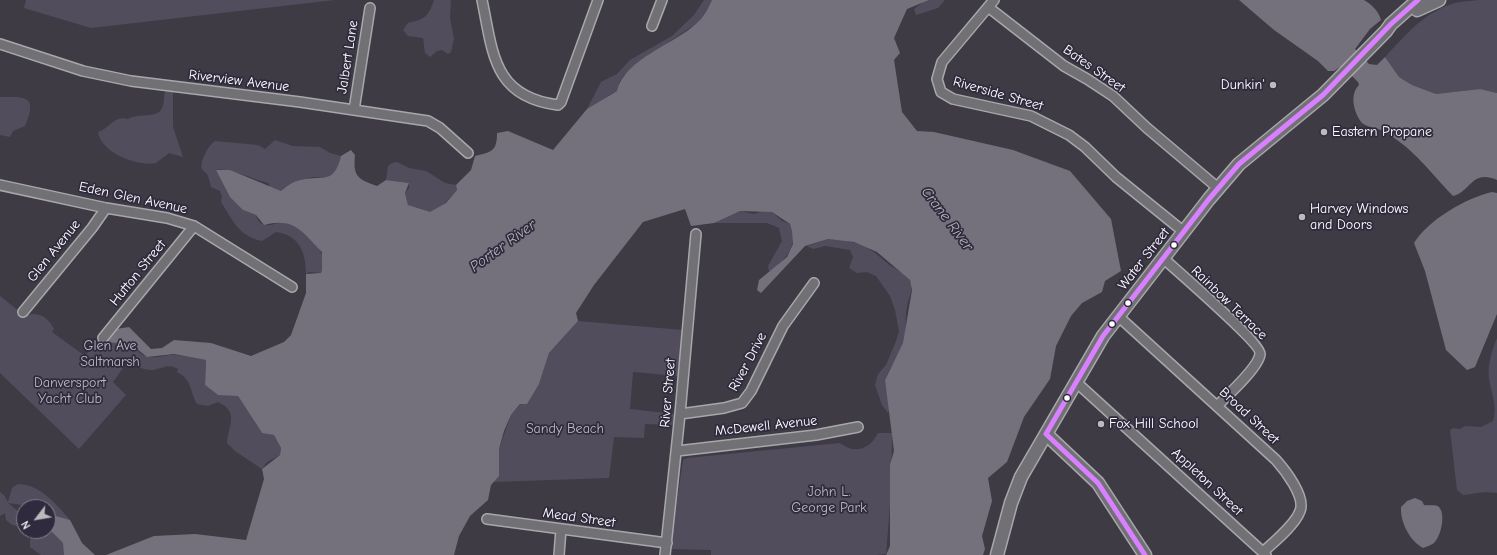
<!DOCTYPE html>
<style>
body{margin:0}
#map{position:relative;width:1497px;height:555px;overflow:hidden;background:#3e3b45;font-family:"Comic Neue",sans-serif}
canvas{display:block}
.north{position:absolute;left:16px;top:499px;width:40px;height:40px;box-sizing:border-box;background:#2f2a3d;border:1px solid #827f8b;border-radius:50%;rotate:239deg;font-size:11px;font-weight:700;line-height:16px;text-align:center;color:#fff}
.north::after{content:'';display:block;margin:auto;width:14px;height:18px;background:#bbbabe;clip-path:polygon(50% 0,100% 100%,50% 72%,0 100%)}
</style>
<div id="map">
<canvas width="1497" height="555"></canvas>
<div class="north">N</div>
</div>
<script>
const c = document.querySelector('canvas').getContext('2d');
c.lineJoin = 'round';
function fillPath(path, color) {
  c.fillStyle = color;
  c.fill(path, 'evenodd');
}
function trace(path, color, width, dash) {
  c.strokeStyle = color;
  c.lineWidth = width;
  c.lineCap = dash ? 'butt' : 'round';
  c.setLineDash(dash || []);
  c.stroke(path);
}
function label(font, color, halo, rows, align = 'center') {
  c.font = font + ' "Comic Neue",sans-serif';
  c.lineWidth = 3.5;
  c.setLineDash([]);
  c.textBaseline = 'middle';
  c.strokeStyle = halo;
  c.fillStyle = color;
  for (const [text, x, y, turn = 0] of rows) {
    c.save();
    c.translate(x, y);
    c.rotate((+turn || 0) * Math.PI / 180);
    c.textAlign = isNaN(turn) ? turn : align;
    if (halo) c.strokeText(text, 0, 0);
    c.fillText(text, 0, 0);
    c.restore();
  }
}
fillPath(new Path2D(`
 M26 0H335L91 28 24 8Z
 M434 0H451L450 18 454 39 451 52 448 54 442 50 437 51 430 57 425 53 423 38 408 36 403 30 408 23C424 19 428 18 434 0Z
 M704 0H713L698 23 679 35 624 75 620 81 618 91C606 94 599 106 587 109L601 82 617 74 630 60 672 36 694 15Z
 M926 0H945L938 8 916 15 914 9Z
 M1479 0H1497V93L1480 89 1436 94 1412 85 1399 77 1385 57C1405 36 1423 13 1452 4 1461 1 1471 1 1479 0Z
 M167 88 173 90V127L183 157 169 153 156 163C138 167 101 153 98 132 110 128 114 115 128 119 138 113 155 118 161 110 166 103 162 95 167 88Z
 M0 97C26 97 38 95 25 126L13 131 10 137 0 135Z
 M275 140 293 146 320 147 330 153 341 156 337 170 327 178 313 177 297 181 281 191 270 187 268 183C256 180 226 167 216 170L243 210 256 215C257 219 259 223 263 224 270 228 280 220 290 222 296 224 319 246 321 252 324 258 324 267 321 273L309 272 306 274C306 252 299 235 276 232L262 241C239 237 232 219 221 202L222 197 220 191 211 187C210 183 209 178 207 174 205 172 203 171 202 169 199 163 209 144 215 141L258 145 265 149Z
 M397 162 409 168 426 171 445 183 456 185 457 190C449 199 436 216 423 212 418 211 413 207 408 205L405 193 409 188V183L386 180 388 166 392 163Z
 M740 211 754 214 763 211 772 212 782 221 790 224C799 245 787 257 772 271H769L768 266 782 241 779 228 767 223H714C723 217 730 215 740 211Z
 M828 239C855 241 865 243 886 262 893 269 905 271 910 281 914 290 908 298 907 307 904 319 908 332 903 344 898 356 890 367 885 380 885 391 894 400 888 413L882 405 875 385 878 374 886 365 896 341 899 331 895 310 890 296 876 276 867 272 857 273 849 268 853 257 850 250 825 246 813 249 807 246Z
 M0 296C8 302 16 310 26 314 29 315 32 314 35 314 44 315 51 322 54 329L52 332 85 356 109 325 141 354C154 361 162 354 175 355 180 355 201 359 206 360L205 385 218 395 232 394 238 396 261 432 274 435 281 448 280 455 267 462 262 469 235 451 227 443C228 426 240 412 218 402L208 406 197 404C190 392 192 379 177 372L178 369C168 363 163 368 153 370 144 371 135 365 128 361L113 382 126 395 79 449 0 373Z
 M578 321 683 330 678 376 633 372 630 409 675 414 674 425 645 424 644 438 614 437 609 478 493 482 499 475V449L511 415 539 384 549 353Z
 M1497 338V493L1485 492 1463 495 1457 490 1450 430 1453 428 1460 429 1465 426 1481 427 1493 421C1497 408 1493 397 1490 384 1486 369 1491 352 1497 338Z
 M878 433H892L891 494 886 554 876 555H711V550L670 549 683 460 687 458 840 443C855 455 870 449 878 433Z
 M18 484C40 484 57 505 70 520L48 516V507H27L23 505 8 503 24 516V527L12 525 6 520 5 513 0 516V492L4 495 8 502 12 488Z
 M48 528 63 543 66 555H41L30 547V540L33 531H48Z`), '#524d5c');
fillPath(new Path2D(`
 M712 0H929L907 9 894 38 900 53 894 60 902 112 917 131 934 132 1013 150 1070 171 1111 219 1121 271 1105 281 1102 292 1082 303 1071 316 1056 346 1050 379 1024 417 1007 462 988 478 992 501 982 536 985 549 983 555H886L890 546V465L894 451 885 380 903 343 912 290 910 280 877 252 854 242 828 239 805 246 761 293 757 290 759 280 787 257 793 244 792 231 790 224 772 212 740 211 714 223 691 226 685 209 643 222 594 285 576 313 578 321 549 353 539 384 527 404H520L511 415 504 431 499 449V476L491 485 488 500 470 516 459 536 454 555H106L154 536 195 534 246 540 264 479 262 469 280 455 281 448 274 435 262 433 238 396 218 395 205 385 206 360 174 354 147 357 131 344 105 342 116 329 129 327 151 349 162 348 174 340 211 343 251 356 284 342 291 335 306 293V274L321 273 322 270V252C302 232 295 217 264 225L256 215 243 210 230 197 216 170H230L281 191C286 187 292 182 297 181 321 173 333 188 341 156L351 150 355 155C353 176 357 179 377 186L386 180 409 183 405 193 408 205 430 212 446 203 457 190 456 185 471 170 475 156C492 152 497 151 497 133L508 131 553 150 587 109 617 91C624 59 675 44 697 23 703 18 709 7 712 0Z
 M1239 0H1364C1371 4 1379 11 1381 20L1370 29 1355 49 1369 64 1377 65 1385 57 1399 77 1412 85 1436 94 1480 89 1497 93V180C1471 169 1471 192 1453 196 1430 172 1414 149 1385 132 1378 128 1369 128 1362 123 1354 113 1349 95 1359 85L1358 82 1344 68 1340 67 1334 71H1328L1318 61 1274 30Z
 M1492 192 1497 193V314L1475 367 1467 370 1446 350 1425 271 1414 243C1428 220 1466 198 1492 192Z
 M1415 498 1422 501 1424 505C1428 506 1436 504 1439 507 1446 515 1441 536 1434 543 1431 545 1426 547 1423 548 1410 541 1400 522 1401 507L1407 501Z
 M48 514 70 520 82 543 95 555H64L63 543 48 528Z`), '#74717d');
const minor = new Path2D(`
 M482 0C493 53 493 97 558 105L561 102 598 0
 M994 0 942 62 937 79 941 92 953 99 1031 116 1069 135 1085 147 1116 177 1184 232
 M988 7 1064 66 1087 79 1113 96 1147 128 1218 188
 M652 26 662 0
 M0 44 83 71 131 81 300 102 428 121 440 128 468 153
 M354 110 370 8
 M0 185 106 208 167 218 194 226 292 287
 M1163 258C1176 270 1261 343 1260 354 1259 367 1227 396 1217 406
 M23 312 92 228 106 208
 M1118 316 1276 460C1285 470 1306 497 1300 511 1295 525 1274 542 1263 552
 M103 338 194 226
 M1076 382 1266 555
 M680 414 724 408 742 403 751 391 783 326 814 283
 M677 451 816 435 858 427
 M487 519 667 543
 M559 555 561 529
 M665 555 680 414 696 234`);
const major = new Path2D(`
 M1417 10 1439 0
 M1046 434 1098 483 1145 555
 M997 555 1011 503 1021 477 1103 336 1209 199 1239 164 1323 95 1386 31 1391 24 1418 0`);
trace(minor, '#a8a7ab', 12);
trace(major, '#a8a7ab', 15);
trace(minor, '#717074', 9);
trace(major, '#717074', 12);
trace(new Path2D(`
 M1145 555 1098 483 1046 434 1103 336 1209 199 1239 164 1323 95 1391 24 1418 0`), '#d880ff', 5);
for (const [x, y, r, color] of [
 [1273,85,4,"#bbbabe"],
 [1324,132,4,"#bbbabe"],
 [1302,217,4,"#bbbabe"],
 [1174,245,3.5,"#fff"],
 [1128,303,3.5,"#fff"],
 [1112,324,3.5,"#fff"],
 [1067,398,3.5,"#fff"],
 [1101,424,4,"#bbbabe"]
]) {
  const dot = new Path2D();
  dot.arc(x, y, r, 0, 2 * Math.PI);
  c.fillStyle = color;
  c.fill(dot);
  trace(dot, '#2f2a3d', 1.5);
}
label('14px', '#fff', '#2f2a3d', [
 ["Jalbert Lane",348,57,-81],
 ["Bates Street",1094,69,35],
 ["Riverview Avenue",239,81,7],
 ["Riverside Street",998,94,16],
 ["Eden Glen Avenue",133,198,12],
 ["Glen Avenue",54,251,-51],
 ["Water Street",1144,259,-52],
 ["Hutton Street",138,273,-51],
 ["Rainbow Terrace",1229,303,44],
 ["River Drive",748,362,-62],
 ["River Street",668,393,-85],
 ["Broad Street",1249,416,43],
 ["McDewell Avenue",766,426,-6],
 ["Appleton Street",1207,482,43],
 ["Mead Street",579,518,8]
]);
label('14px', '#fff', '#2f2a3d', [
 ["Dunkin'",1265,85,"right"],
 ["Eastern Propane",1332,132],
 ["Harvey Windows",1310,209],
 ["and Doors",1310,225],
 ["Fox Hill School",1109,424]
], 'left');
label('14px', '#bbb9bf', '#2f2a3d', [
 ["Glen Ave",110,346],
 ["Saltmarsh",110,362],
 ["Danversport",70,383],
 ["Yacht Club",70,399],
 ["Sandy Beach",565,429],
 ["John L.",829,492],
 ["George Park",829,508]
]);
label('italic 15px', '#b5b4ba', '#2f2a3d', [
 ["Crane River",947,219,53],
 ["Porter River",503,246,-36]
]);
</script>
